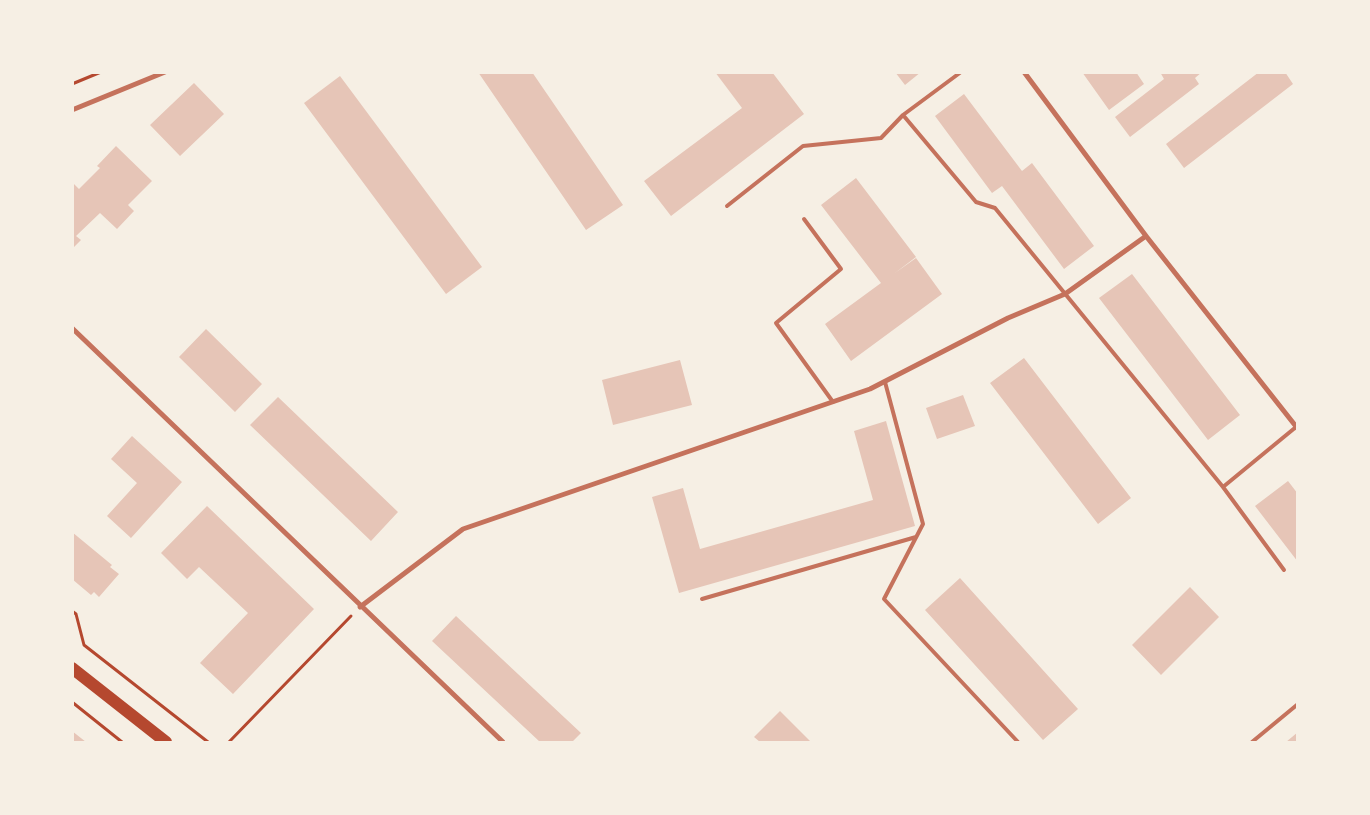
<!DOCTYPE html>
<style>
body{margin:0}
#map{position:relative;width:1370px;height:815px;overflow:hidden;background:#f6efe4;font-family:Merriweather,serif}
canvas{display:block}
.frame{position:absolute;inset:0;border:74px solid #f6efe4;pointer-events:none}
</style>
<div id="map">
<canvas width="1370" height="815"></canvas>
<div class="frame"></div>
</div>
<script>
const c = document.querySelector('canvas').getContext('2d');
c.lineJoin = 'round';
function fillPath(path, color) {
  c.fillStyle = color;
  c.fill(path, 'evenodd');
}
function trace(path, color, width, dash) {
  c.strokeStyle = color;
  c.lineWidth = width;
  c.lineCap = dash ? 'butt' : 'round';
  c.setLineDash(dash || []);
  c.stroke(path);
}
fillPath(new Path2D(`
 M478 72H532L623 205 586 230Z
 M715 72H772L804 114 671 216 644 181 742 108Z
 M895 72H921L905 85Z
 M1082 72H1136L1144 84 1109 110Z
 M1160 72H1202L1195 78 1199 84 1130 137 1115 117 1164 79Z
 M1259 72H1285L1293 84 1184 168 1166 144Z
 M340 76 482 267 446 294 304 103Z
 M194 83 224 114 180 156 150 125Z
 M964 94 1022 171 1032 163 1094 246 1064 269 1002 186 992 193 935 116Z
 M116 146 152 181 128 205 134 211 117 229 100 213 76 236 81 240 72 249V182L79 189 100 168 97 166Z
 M856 178 916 257 895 273 916 258 942 294 851 361 825 324 881 283 821 205Z
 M1132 274 1240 415 1208 440 1099 298Z
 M206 329 262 384 235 412 179 357Z
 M1024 358 1131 498 1098 524 990 383Z
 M680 360 692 405 613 425 602 380Z
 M963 395 975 426 937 439 926 408Z
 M278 397 398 512 371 541 250 425Z
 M886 421 915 526 679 593 652 497 683 488 700 549 873 500 854 431Z
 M132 436 182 482 131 538 107 516 137 483 111 459Z
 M1288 481 1298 494V562L1255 506Z
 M207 506 314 609 233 694 200 663 248 613 199 567 187 579 161 553Z
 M72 532 112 565 110 567 119 574 99 597 94 592 91 595 72 579Z
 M960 578 1078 709 1043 740 925 610Z
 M1190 587 1219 617 1161 675 1132 645Z
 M456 616 581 733 572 742H540L432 641Z
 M780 711 811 742H760L754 737Z
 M72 731 86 742H72Z
 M1298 732V742H1286Z`), '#e6c5b7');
trace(new Path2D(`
 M72 84 101 72
 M72 611 76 614 84 645 208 742
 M72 702 122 742
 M229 742 351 616`), '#b5482f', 3);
trace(new Path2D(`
 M903 115 976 202 995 208 1223 487 1284 570
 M727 206 803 146 881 138 903 115 961 72
 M804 219 841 269 776 323 833 402
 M885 382 923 524 884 599 1018 742
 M1223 487 1296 427
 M702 599 916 537
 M1252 742 1298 704`), '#c5725c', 4);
trace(new Path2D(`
 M1024 72 1146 236 1298 429
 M72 110 165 72
 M72 328 503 742
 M360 607 463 529 870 389 1008 318 1065 294 1146 236`), '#c5725c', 5);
trace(new Path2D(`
 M72 668 166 742`), '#b5482f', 12);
</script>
